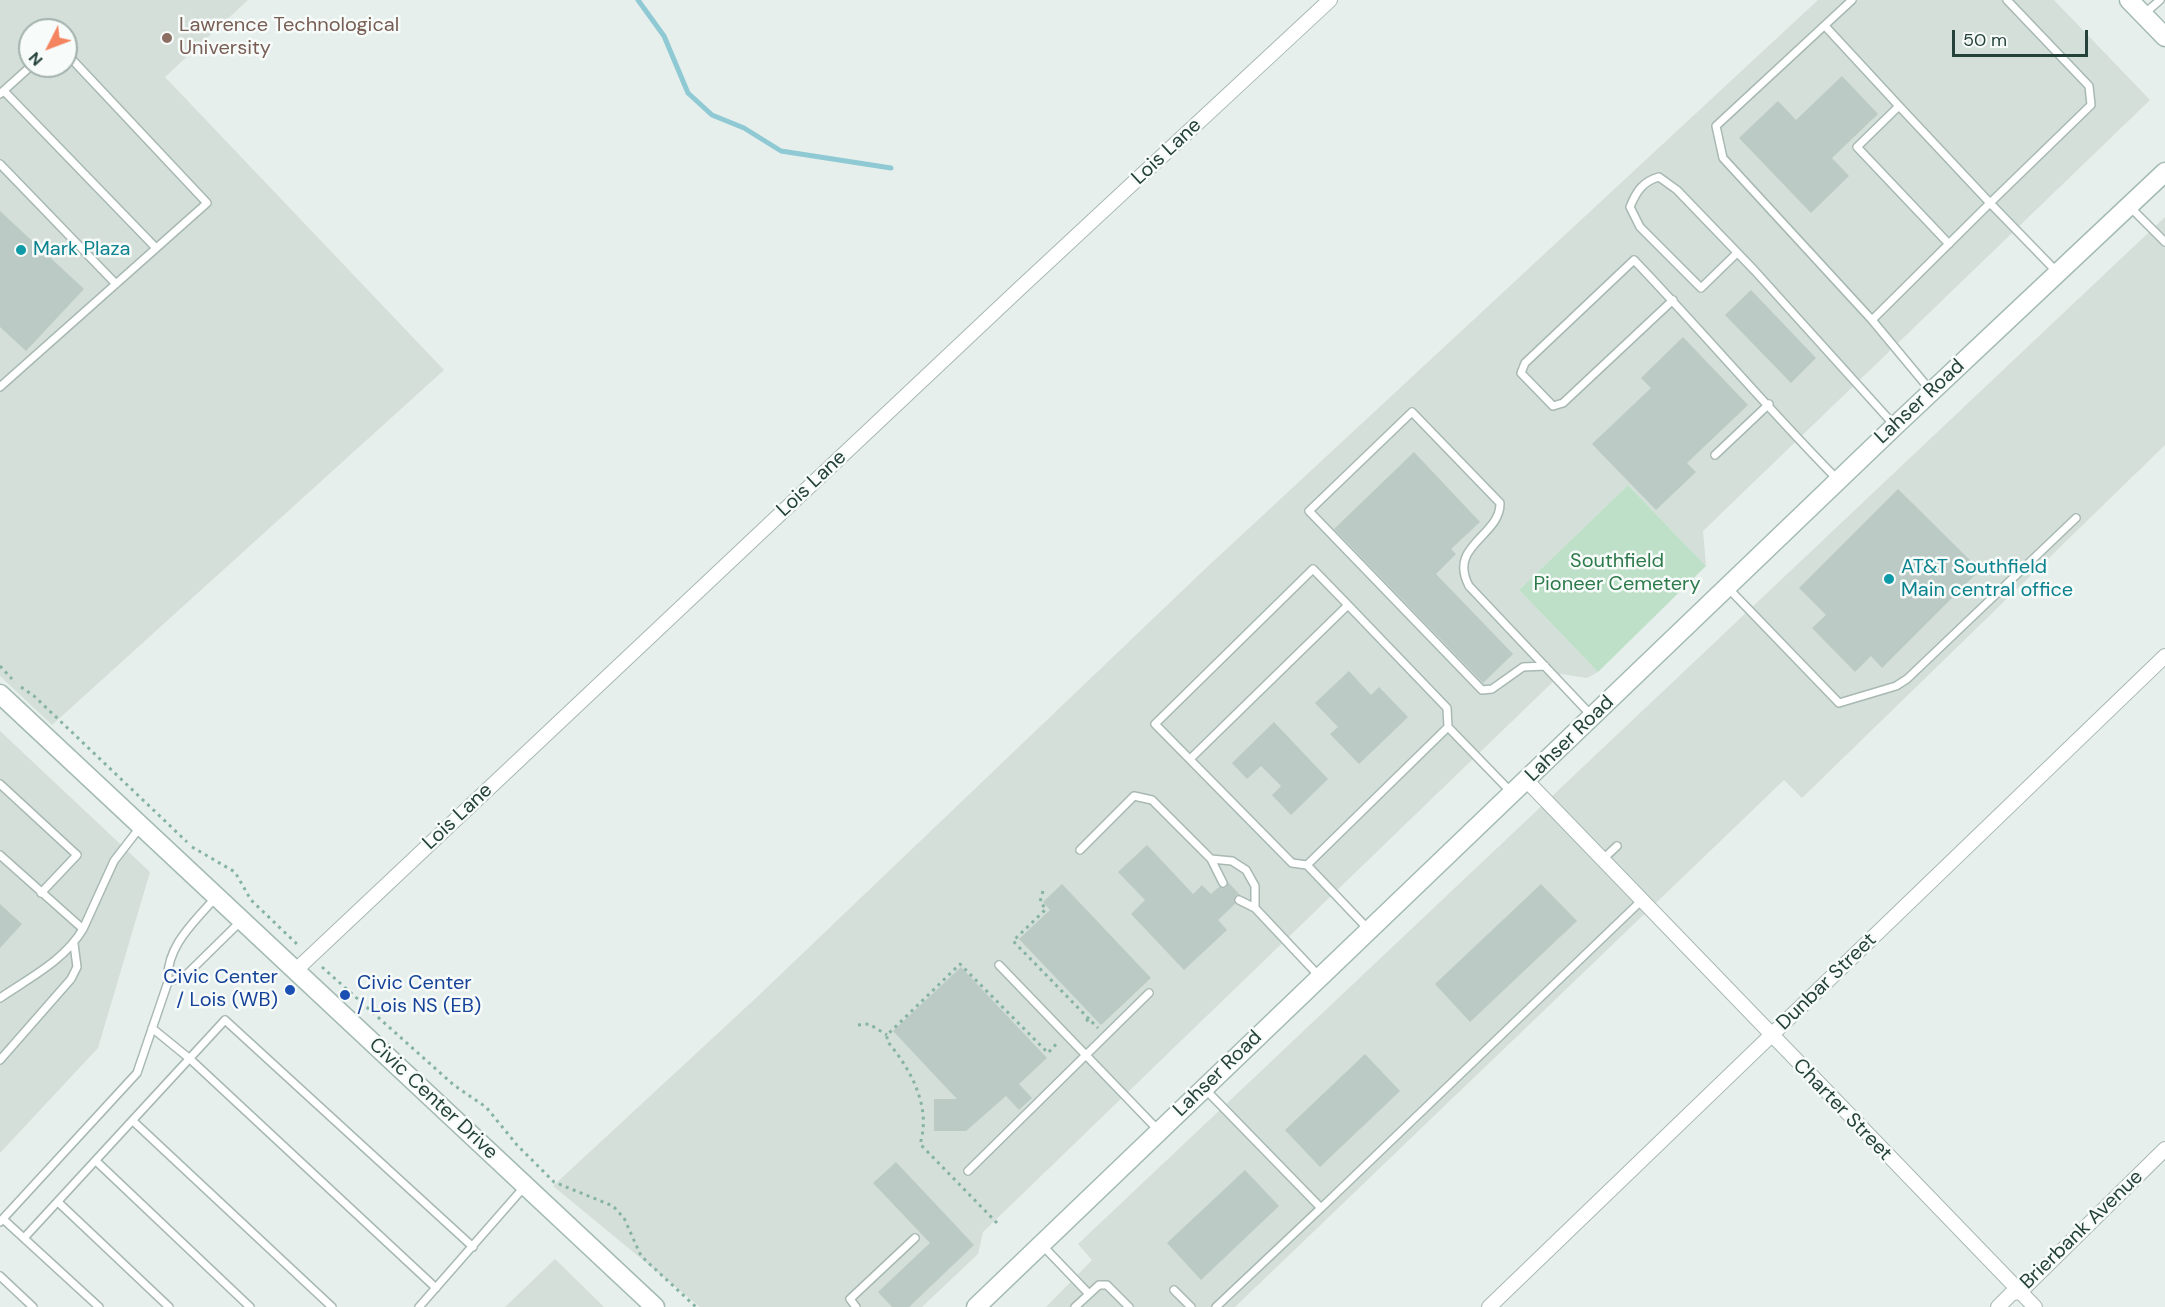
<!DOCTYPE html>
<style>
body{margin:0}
#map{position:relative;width:2165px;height:1307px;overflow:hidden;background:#e6efeb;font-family:"DM Sans",sans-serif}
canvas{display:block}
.north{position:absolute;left:18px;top:18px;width:60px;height:60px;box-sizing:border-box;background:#f7fbf9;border:2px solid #a3b1ad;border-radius:50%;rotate:228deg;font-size:16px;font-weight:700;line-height:24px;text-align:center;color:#24423a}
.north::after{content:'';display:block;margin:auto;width:21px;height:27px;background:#f4845f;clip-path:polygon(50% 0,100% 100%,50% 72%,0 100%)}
.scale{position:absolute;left:1952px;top:30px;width:136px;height:27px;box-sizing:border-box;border:3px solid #24423a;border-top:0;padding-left:8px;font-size:18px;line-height:21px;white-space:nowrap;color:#24423a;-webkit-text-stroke:4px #f7fbf9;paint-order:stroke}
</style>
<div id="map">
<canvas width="2165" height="1307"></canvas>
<div class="north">N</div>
<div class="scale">50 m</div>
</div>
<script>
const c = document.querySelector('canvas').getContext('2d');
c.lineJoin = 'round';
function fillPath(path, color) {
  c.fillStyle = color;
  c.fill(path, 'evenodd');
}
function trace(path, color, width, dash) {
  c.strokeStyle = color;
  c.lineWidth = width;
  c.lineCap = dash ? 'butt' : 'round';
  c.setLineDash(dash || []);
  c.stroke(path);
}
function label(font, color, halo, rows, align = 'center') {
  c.font = font + ' "DM Sans",sans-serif';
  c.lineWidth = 5;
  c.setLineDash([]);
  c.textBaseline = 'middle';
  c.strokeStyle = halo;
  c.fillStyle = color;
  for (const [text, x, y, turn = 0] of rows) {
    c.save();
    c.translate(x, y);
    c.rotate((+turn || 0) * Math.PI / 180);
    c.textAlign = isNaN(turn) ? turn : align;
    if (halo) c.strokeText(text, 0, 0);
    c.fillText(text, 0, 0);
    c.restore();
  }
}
fillPath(new Path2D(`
 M0 0H248L165 77 444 370 52 725 0 676ZM30 30H66V66H30Z
 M1818 0H2054L2150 100 1703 531 1706 566 1628 485 1519 590 1598 672 1587 678 1561 674 983 1232 978 1254 922 1307H700L553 1186 757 997 1205 569Z
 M2165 217V445L1802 798 1784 780 1235 1307H1046L1092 1260 1078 1244Z
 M0 731 150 872 98 1048 0 1153Z
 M555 1259 604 1307H505Z`), '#d4dfda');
fillPath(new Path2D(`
 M1628 485 1706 566 1598 672 1519 590Z`), '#bfe0c8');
trace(new Path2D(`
 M638 0 664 36 688 93 712 115 744 128 781 151 891 168`), '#8ec9d4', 5);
fillPath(new Path2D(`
 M1842 76 1878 114 1832 158 1849 176 1811 213 1739 138 1778 101 1796 120Z
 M0 211 84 289 26 351 0 327Z
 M1751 290 1816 358 1791 383 1725 315Z
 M1683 337 1748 405 1687 463 1696 472 1656 510 1592 444 1651 388 1641 378Z
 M1414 452 1480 522 1451 549 1456 554 1436 574 1513 654 1483 683 1334 529Z
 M1898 489 1980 570 1882 668 1871 656 1855 672 1812 628 1826 615 1799 588Z
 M1349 671 1371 695 1379 687 1408 717 1359 764 1330 734 1338 727 1315 703Z
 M1274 722 1328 779 1291 815 1272 795 1281 786 1261 766 1247 779 1232 763Z
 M1147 845 1193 894 1202 885 1211 894 1219 887 1226 888 1228 882 1240 895 1235 896V904L1218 920 1227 930 1184 970 1131 914 1145 900 1118 872Z
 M1062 884 1151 978 1101 1025 1019 939 1050 910 1043 902Z
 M1541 884 1577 921 1470 1022 1435 984Z
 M0 904 22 924 0 948Z
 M961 967 1047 1058 1019 1084 1032 1098 1019 1110 1006 1096 966 1131H934V1099H957L893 1031Z
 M1365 1054 1400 1091 1320 1167 1285 1130Z
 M896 1162 974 1245 909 1307H892L878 1292 930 1243 873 1183Z
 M1245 1170 1279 1206 1201 1280 1167 1243Z`), '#bbcac4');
const lane = new Path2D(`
 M1852 0 1716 126 1723 158 1872 320 1990 203 2056 271
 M2144 14 2160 0
 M1825 26 1899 106
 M4 91 156 248
 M0 94 31 66
 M0 164 116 284
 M2129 206 2165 242
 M1949 244 1857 147 1899 106 1990 203 2091 105 2089 86 2007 0
 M1737 253 1701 288 1640 227 1630 207C1636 192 1643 181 1659 177L1677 190 1755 271 1895 426
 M1673 300 1563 403 1553 406 1521 373 1525 363 1634 260C1703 332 1767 408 1837 479
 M1872 320 1931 391
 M0 387 207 203 66 53
 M1715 455 1769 404
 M1728 588 1839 703 1896 686 1907 679 2076 518
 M1348 605 1313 569 1155 724 1292 863 1307 865 1369 930
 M1545 666 1523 667 1492 689 1482 690 1309 511 1412 412 1500 503C1501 536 1447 545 1469 586L1591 715
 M1448 727 1511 792
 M1190 759 1348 605 1447 708 1448 727 1307 865
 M0 784 77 855 41 893
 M1080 850 1134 796 1152 800 1211 859 1232 861 1246 870 1255 886V908L1320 977
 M0 855 83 929 114 861 141 826
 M1211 859 1223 883
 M1602 860 1617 846
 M1239 900 1255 908
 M999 965 1159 1131
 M168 982 185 976 241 921
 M0 998C29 978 64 961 83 929
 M152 1028 190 1059 436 1288
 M0 1060 71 979 77 967 74 944
 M1206 1090 1321 1208 1641 901
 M133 1121 332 1307
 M96 1161 250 1307
 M968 1171 1149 993
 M58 1202 169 1307
 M3 1219 99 1307
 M0 1222 137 1073 168 982C165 947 195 921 216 897
 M24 1238 225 1020 473 1247
 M1043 1246 1089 1294
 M0 1276 33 1307
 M1174 1290 1191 1307
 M419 1307 525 1186
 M856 1307 850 1299 915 1238
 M1075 1307 1099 1285H1107L1129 1307
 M1216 1307 1321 1208`);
const street = new Path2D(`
 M1526 780 2035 1307
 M296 970 1018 290 1330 0
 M1489 1307 2165 656
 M1998 1307 2012 1293 2020 1292 2165 1149`);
const secondary = new Path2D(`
 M2129 0 2165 37
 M0 694 655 1307
 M976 1307 1895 426 2165 172`);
trace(lane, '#a8b8b2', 10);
trace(street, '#a8b8b2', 16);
trace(secondary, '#a4bbb3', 21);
trace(new Path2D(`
 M0 666 12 679
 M21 687 34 696 187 842
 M192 847 235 872 251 900 299 946
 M1043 891 1040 902 1046 909 1013 941 1089 1019
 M322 967 455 1086 486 1107 517 1145 554 1182 613 1206 624 1218 641 1256 696 1307
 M1086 1021 1089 1019 1098 1028
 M858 1025 869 1024 887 1035
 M997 1223 920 1144C932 1107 910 1068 887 1041V1035L960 964 1048 1053 1058 1042`), '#86b3a5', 3, [3, 4.5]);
trace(lane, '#fff', 7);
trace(street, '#fff', 14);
trace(secondary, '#fff', 18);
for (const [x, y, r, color] of [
 [167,38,6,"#8d6e63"],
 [21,250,6,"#0f9aa8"],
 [1889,579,6,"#0f9aa8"],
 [290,990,6,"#1a4fb4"],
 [345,995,6,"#1a4fb4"]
]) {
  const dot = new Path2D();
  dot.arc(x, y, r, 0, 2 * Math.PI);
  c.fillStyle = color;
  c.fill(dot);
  trace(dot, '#f7fbf9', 2);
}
label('20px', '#785e54', '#f7fbf9', [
 ["Lawrence Technological",179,26],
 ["University",179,49]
], 'left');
label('20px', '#24423a', '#f7fbf9', [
 ["Lois Lane",1167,152,-43],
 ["Lahser Road",1920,402,-43],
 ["Lois Lane",812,484,-43],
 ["Lahser Road",1570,739,-44],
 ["Lois Lane",458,817,-43],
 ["Dunbar Street",1827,982,-44],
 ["Lahser Road",1218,1074,-44],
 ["Civic Center Drive",433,1099,43],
 ["Charter Street",1842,1110,46],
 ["Brierbank Avenue",2082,1230,-44]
]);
label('20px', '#0d838f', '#f7fbf9', [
 ["Mark Plaza",33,250],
 ["AT&T Southfield",1901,568],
 ["Main central office",1901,591]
], 'left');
label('20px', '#2d7a4b', '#f7fbf9', [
 ["Southfield",1617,562],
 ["Pioneer Cemetery",1617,585]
]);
label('20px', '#164399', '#f7fbf9', [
 ["Civic Center",278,978],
 ["/ Lois (WB)",278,1001],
 ["Civic Center",357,984,"left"],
 ["/ Lois NS (EB)",357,1007,"left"]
], 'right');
</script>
